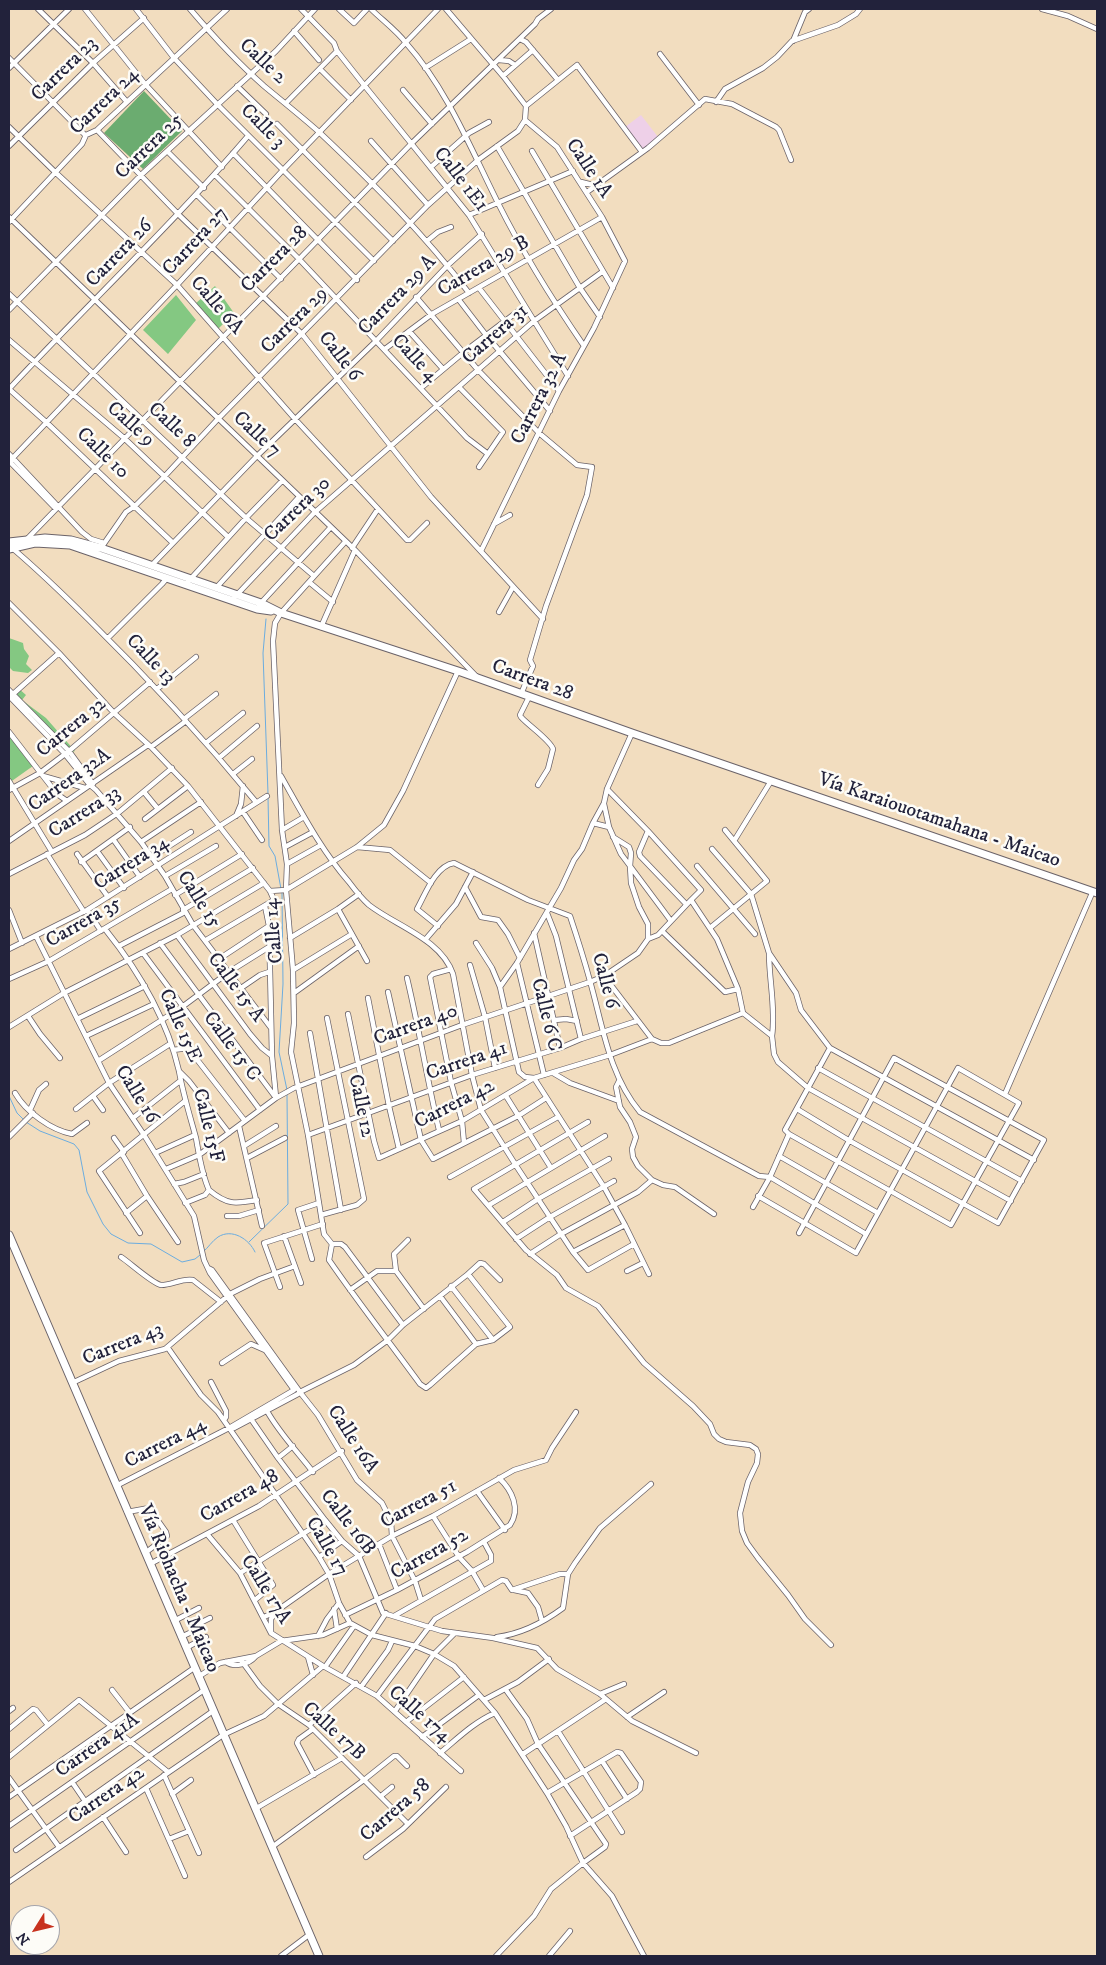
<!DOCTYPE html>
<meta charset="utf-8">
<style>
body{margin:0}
#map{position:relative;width:1106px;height:1965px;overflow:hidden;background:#f2ddbf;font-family:"IM FELL DW Pica",serif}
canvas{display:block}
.frame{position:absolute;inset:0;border:10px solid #22223b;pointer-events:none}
.north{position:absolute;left:10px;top:1905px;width:50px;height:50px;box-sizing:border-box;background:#fdfcf7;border:1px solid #a5a5ac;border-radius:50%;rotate:234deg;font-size:14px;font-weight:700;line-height:20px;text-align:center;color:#22223b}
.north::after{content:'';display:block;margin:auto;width:18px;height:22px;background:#c8321e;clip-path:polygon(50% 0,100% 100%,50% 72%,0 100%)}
</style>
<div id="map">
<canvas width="1106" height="1965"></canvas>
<div class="frame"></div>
<div class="north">N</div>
</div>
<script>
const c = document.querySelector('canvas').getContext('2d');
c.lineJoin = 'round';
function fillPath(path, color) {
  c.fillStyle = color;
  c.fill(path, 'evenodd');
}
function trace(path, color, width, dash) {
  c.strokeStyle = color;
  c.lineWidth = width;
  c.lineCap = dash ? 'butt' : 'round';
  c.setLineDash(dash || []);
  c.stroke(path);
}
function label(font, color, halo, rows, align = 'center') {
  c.font = font + ' "IM FELL DW Pica",serif';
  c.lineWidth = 5;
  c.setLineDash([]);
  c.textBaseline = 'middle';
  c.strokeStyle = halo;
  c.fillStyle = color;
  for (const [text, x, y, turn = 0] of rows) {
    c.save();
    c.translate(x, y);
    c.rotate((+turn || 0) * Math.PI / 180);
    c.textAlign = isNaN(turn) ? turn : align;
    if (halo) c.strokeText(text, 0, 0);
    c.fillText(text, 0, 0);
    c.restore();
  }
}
fillPath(new Path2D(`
 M641 115 658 137 642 150 625 127Z`), '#eed0e8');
fillPath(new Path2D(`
 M215 286 234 313 218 329 195 304Z
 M176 295 196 320 168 354 143 330Z
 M9 638 23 643 24 649 29 656 26 664 32 670 28 673 13 671 9 667Z
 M18 688 26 695 22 700 46 718 75 751 68 754 21 708 13 693Z
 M9 732 33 766 9 783Z`), '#84c882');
fillPath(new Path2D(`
 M144 91 182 131 143 169 104 133Z`), '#6bac70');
trace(new Path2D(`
 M266 619 263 653 268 793
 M268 797 269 846 275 856 281 889
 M282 893 283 984 279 1052 287 1090
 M9 1096 17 1113 23 1119
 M26 1122 40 1131 74 1144 79 1150 87 1192 103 1224 111 1234 128 1243 151 1244 182 1262 195 1259 200 1255
 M249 1242 288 1204 287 1094
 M203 1252C208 1248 212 1241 218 1237 232 1228 249 1239 255 1252`), '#6bacdf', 1);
const minor = new Path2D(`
 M38 9 93 63 127 102
 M85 9 145 84 222 167
 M136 9 174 58 217 104 374 261
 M190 9C213 36 237 62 264 86 282 101 301 116 319 132 373 183 424 234 469 293
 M301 9 334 43 337 51 364 85 469 215 568 376
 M339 9 354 23 367 9
 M371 9C382 20 396 30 406 43 447 89 471 149 498 203 523 253 553 301 584 346
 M446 9 503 76 526 106 525 120 557 147 602 217 625 261 594 328 559 391 481 551
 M1042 9 1068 16 1097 29
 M294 31 319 60
 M520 39 526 42 558 80
 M793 41 805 12 809 9
 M660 54 699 105
 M9 58 85 135
 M499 60 509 61 515 65
 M9 68 69 9
 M425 68 471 39
 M320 69 351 100
 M503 76 533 50
 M237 86 266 114
 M403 90 432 124
 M716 102 725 89 763 68 777 57 792 41 838 25 856 14 860 9
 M286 103 337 51
 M526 106 577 65 642 152
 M277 124 393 241
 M9 127 55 172 177 285 295 419 407 540H410L427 523
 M97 130 179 215 302 334 431 497 543 619
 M371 141 428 205
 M9 146 93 63 144 18
 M497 146 580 288 600 317
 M167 151 204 188
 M532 151 613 288
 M233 153 357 280
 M431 167 469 133 489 122
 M215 175 299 259 467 438 488 454
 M581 182 597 186
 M587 192 648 148 705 99 732 104 776 127 779 130 791 160
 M197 195 281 279
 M469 215 573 171
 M9 217 355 550 477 677
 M9 222 82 144 86 135 97 130 227 9
 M427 241 438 232 451 227
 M479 288 559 391
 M9 294 246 518 314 576
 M416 297 478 370 539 433 577 465 592 467 587 495 546 606 530 660 533 666 521 694
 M459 300 486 335 550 411
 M9 310 141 175 276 51 315 9
 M409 331 443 369
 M9 340 124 438 228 537
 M385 349 432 314 602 217
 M459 387 503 432 479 467
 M421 388 464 352 525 306
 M9 389C89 303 172 225 248 136
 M9 389 46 422 173 543
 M9 454 82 532 91 539 104 543
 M9 461 56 509
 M9 462 177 285 283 170 438 9
 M494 524 510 515
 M27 539 412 143 535 24 538 19 551 9
 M11 547C38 570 64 595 89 620 148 678 204 739 256 802
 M101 548 126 512 135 506 164 477 217 420 428 205 478 160 518 131 525 120
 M352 548 378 509
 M151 566 257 456 376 341 448 265 482 234
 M309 582 333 602
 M186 584 246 518 282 481
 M216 588 298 498
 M232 600 314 513 534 321 602 272
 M9 603 59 653 114 713 151 747 188 786 270 891 274 900 206 940
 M260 604 330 528
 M499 612 513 587
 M321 627 355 550
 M108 638 162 584 167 578
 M157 689 196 657
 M9 690 69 751 93 784
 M12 695 59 653
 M9 696 65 754 90 785 96 790 141 842 165 876 193 925 271 1028
 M529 697 520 715 521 717C529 726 550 740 553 749L548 769 538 785
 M184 719 216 694
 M9 732 43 776 85 788
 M206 743 243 713
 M151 747 186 721
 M219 758 257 726
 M233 774 252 759
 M43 776 57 794 67 801
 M281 776C302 813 321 850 349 882 355 890 361 898 369 905 396 926 441 939 453 974L472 1075 481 1110 515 1164 573 1252 588 1270 634 1244
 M9 781 52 852
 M607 789 648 831
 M9 790 40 773 69 751 150 682
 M144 792 158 809
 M604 804 609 827
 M243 812 262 840
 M236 816 241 804 243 786
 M145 819 188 786
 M282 830 304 817
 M613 837 629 847 631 853 630 866 671 921
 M113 839 140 877
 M9 841 148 745
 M734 841 771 781
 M141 842 201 802
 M285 847 313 832
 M357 847 390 850 431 883
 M712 849 751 894 769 953 796 993 801 1010 830 1048 1034 1160
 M97 851 124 888
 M47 854 84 912
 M77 854 108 897
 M152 857 191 832
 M81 862 130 827
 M287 864 321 845
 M697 866 755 934
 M9 874 85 835 118 813 172 768
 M165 876 216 846
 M465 887 481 917 498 920 508 934 520 958
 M270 891 286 890 357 847 384 825 403 791 458 671
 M175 895 242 854
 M686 904 640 856 639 852 648 831 701 890 691 900
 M265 906 269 926 272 1056 276 1097
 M338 909 367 961
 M9 910 22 943
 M87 910 101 931
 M183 910 253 868
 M547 913 556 936 581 1039
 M438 926 417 909C425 895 435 866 454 863L528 900 570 916C577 937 584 959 590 981 603 1027 609 1075 640 1112L759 1176 770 1177 866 1234
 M710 928 767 881 725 830
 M105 929C138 970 167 1019 179 1071 183 1094 190 1116 196 1138 199 1155 202 1175 209 1190 227 1205 235 1204 257 1200
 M662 931 725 992 738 989
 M534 933 560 1048
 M177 935 250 1034 262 1048 272 1056
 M36 936 109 1083 144 1135 194 1216 204 1260 210 1273 294 1390
 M290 938 338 909 359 894
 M648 939 658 935 691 900 717 939 738 989 743 1013
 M425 940 456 904 473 872
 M160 943 276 1098
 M476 943 492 968 500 987 519 1072 525 1077 534 1078 604 1187 625 1225 649 1274
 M119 946 185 912
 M9 949 87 910 267 796
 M143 953 260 1110
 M769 953C769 980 776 1010 772 1036
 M219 959 269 926
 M517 963 544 1075
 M470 965 485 1017 495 1068
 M451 969 433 974 430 977 451 1082 462 1121 464 1143
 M293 970 352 934
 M604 976 652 1039 661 1043H669L743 1013 772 1036 774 1054 778 1062 808 1088 1011 1201
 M407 978C419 1028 427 1079 439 1130
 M9 979 49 961 172 889
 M500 987 517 963 561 888 574 860 582 849 593 823 604 803 607 789 632 733
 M241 988 260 975 269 972
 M388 992 421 1140 433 1159 518 1116 546 1098
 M294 993 359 946
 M368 998 389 1106 399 1149
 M348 1014 374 1141 379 1158 462 1121 534 1078 610 1055 652 1039
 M28 1016 40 1034 60 1058
 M77 1019 145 986
 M555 1020 566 1019 577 1021
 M9 1027 64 993 177 935 264 883
 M310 1033 341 1210
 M86 1036 154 1004
 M173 1050 188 1048 245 1121
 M98 1061 182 1007 229 972 269 947
 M818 1068 1022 1181
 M179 1071 189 1081 229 1133
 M553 1073 570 1083 619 1101
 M619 1081 616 1087 620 1107 630 1122 636 1137 632 1149 633 1157 638 1166 652 1180 663 1185 675 1187 714 1214
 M15 1093C26 1112 51 1130 72 1134L87 1123
 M1005 1094 1093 891
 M93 1096 103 1110
 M506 1096 551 1168
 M76 1109 109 1083 170 1044
 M797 1109 850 1141 998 1223 1044 1140 894 1058 799 1233
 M30 1110 39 1090 46 1084
 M133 1118 180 1081
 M588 1122 474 1189 526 1250 557 1275 566 1288 598 1306 644 1363 693 1406 710 1424 714 1434 719 1439 726 1442 750 1445 756 1449 758 1454 757 1463 748 1482 740 1513 742 1531 747 1543 758 1558 788 1595 805 1619 831 1645
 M239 1126 262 1226
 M308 1135 472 1075 560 1048 581 1039 637 1021
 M9 1137 33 1113
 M114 1138 124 1152
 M244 1146 276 1126
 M155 1153 195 1135
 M122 1154 147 1196 178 1242
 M779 1156 878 1213
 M247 1158 285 1138
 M166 1169 199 1155 276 1098 294 1088 462 1025 590 982 604 976 638 953 648 939V924L639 907 631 883 630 866 621 854 609 827 593 823
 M450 1177 558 1117
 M174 1184 184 1182 204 1174
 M758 1196 856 1253C890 1191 924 1129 958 1068L1019 1103 951 1225 789 1134
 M185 1203 205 1195 209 1190
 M489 1205 605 1136
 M753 1207 770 1177 789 1134 785 1130 830 1048
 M126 1213 147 1196
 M321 1215 357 1205 364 1199 327 1018
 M227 1216H239L259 1210
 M503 1222 538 1199 609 1159
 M140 1233 99 1171 185 1101
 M284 1236 301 1283
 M516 1239 550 1217 614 1181
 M408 1240 394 1254 396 1271 424 1309
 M332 1244 324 1234 308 1135 291 1052 294 1023 293 970 286 890 287 864 282 830 273 641 275 623 281 613 345 542
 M332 1244H341L345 1247 403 1325
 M573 1252 625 1225
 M530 1254 561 1234 638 1192 652 1180
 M121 1257C129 1262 153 1284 161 1285 172 1285 182 1278 193 1280L221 1302
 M312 1259 298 1210 319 1203
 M208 1268 212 1270 300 1392
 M627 1271 643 1263
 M468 1274 480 1263 484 1264 500 1280
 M451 1286 493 1340
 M280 1287 264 1243 323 1224
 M350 1290 377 1271H396
 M440 1296 476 1344
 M168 1348 201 1395 218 1412 319 1557 329 1574 339 1603 350 1623 372 1635 415 1646 434 1654 454 1666 495 1713 547 1793 566 1826 583 1863 612 1896 644 1956
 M222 1363 251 1344 267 1351
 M211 1382 226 1411V1417L224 1420
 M72 1383 119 1361 165 1349 230 1294 260 1279 295 1266
 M299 1391 318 1415 357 1480 382 1503 391 1521 392 1536 415 1581 421 1600
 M267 1411C280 1434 297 1451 313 1472
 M251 1419 278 1458 325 1520 342 1541 359 1556 383 1613 442 1631 493 1638 537 1648 557 1669 600 1694 632 1721 696 1753
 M229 1428H234L298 1394 300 1392 354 1365 388 1340 403 1325 468 1274 510 1327 493 1340 476 1344 430 1385 426 1388 420 1384C390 1343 358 1302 329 1260L332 1244
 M278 1458 293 1446
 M116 1486 229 1428 294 1390
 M477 1491 505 1530
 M127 1512 149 1508 166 1532 167 1536 165 1538 145 1553
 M433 1516 459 1557 472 1571 483 1590
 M233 1520 273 1585 255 1600
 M207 1534 240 1573 271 1633 323 1666 377 1696 461 1771
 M379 1544 397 1590
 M319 1557 342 1541
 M150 1564 259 1506 342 1451
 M240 1573 325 1520
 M514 1590 528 1593 538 1607 542 1621
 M334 1609 337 1629
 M345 1615 397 1590 467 1552 510 1525C521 1509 512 1490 499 1478
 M394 1616 491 1561V1555L484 1542
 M264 1617 275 1612 329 1574 392 1536 433 1516 514 1470 546 1460 552 1448 576 1412
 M174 1621 199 1608
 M271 1632V1619L275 1613
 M318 1636 327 1619 339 1603
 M181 1637 198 1629 202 1622 210 1618
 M497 1637C520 1634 544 1622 563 1608L568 1574 575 1563 600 1528 651 1484
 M186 1648 206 1637
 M308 1657 313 1675
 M241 1660 260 1686 278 1704 309 1725 408 1824
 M226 1662C234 1668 249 1664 255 1657
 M325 1667 354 1626
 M198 1677 220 1663 256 1656 281 1641 323 1635 350 1623
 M343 1677 386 1613
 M361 1687 388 1650 392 1641
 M112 1690 130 1713
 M600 1694 624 1684
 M377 1696 435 1619 502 1580 506 1581 512 1590 560 1574H568
 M484 1700 518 1682 549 1659
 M9 1711 13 1708
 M395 1711 434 1654 454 1634
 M627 1717 664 1692
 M406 1722 464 1677
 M309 1725 356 1683
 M9 1729 33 1709 36 1710 48 1725
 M313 1729 299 1739 297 1743 314 1775
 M558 1731 622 1832
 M422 1737 479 1695
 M440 1753C457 1739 474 1722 495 1713
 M523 1754 606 1699
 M9 1757 79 1700 168 1772
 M602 1761 627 1799
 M164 1775 199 1853
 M9 1778 59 1847
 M72 1782 85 1801
 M146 1788 185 1876
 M547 1793 617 1752 621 1753 641 1782 640 1789 637 1792 570 1836
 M172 1794 191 1780
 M381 1796 392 1787
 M9 1797 194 1668
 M255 1809 342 1758
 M103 1817 126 1852
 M9 1826 204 1690
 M169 1839 189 1831
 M272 1847 364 1780 394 1756H397L407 1766
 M16 1850 213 1711
 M366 1857 403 1829 446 1787
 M9 1882 223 1735 264 1716 323 1666
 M281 1956 310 1934
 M496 1956 534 1916 551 1889 583 1863 605 1847 606 1844 538 1744 527 1719 506 1690
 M549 1956 570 1931`);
const trunk = new Path2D(`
 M9 542 45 538 71 540 101 548 261 603 281 613 458 671 632 733 1097 893
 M9 549 35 543 70 545 257 609 271 611
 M9 1235 319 1956`);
trace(minor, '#6b6369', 6);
trace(trunk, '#6b6369', 9);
trace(minor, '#fff', 4.5);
trace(trunk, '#fff', 7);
label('20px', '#22223b', '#fdfcf7', [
 ["Calle 2",262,62,43],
 ["Carrera 23",65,70,-44],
 ["Carrera 24",105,102,-44],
 ["Calle 3",262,127,45],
 ["Carrera 25",150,147,-44],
 ["Calle 1A",588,169,56],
 ["Calle 1E1",460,180,52],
 ["Carrera 27",196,242,-47],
 ["Carrera 26",120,254,-46],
 ["Carrera 28",275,260,-45],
 ["Carrera 29 B",484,267,-30],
 ["Carrera 29 A",398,296,-46],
 ["Calle 6A",216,306,49],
 ["Carrera 29",295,321,-45],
 ["Carrera 31",496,335,-41],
 ["Calle 6",339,357,52],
 ["Calle 4",414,359,47],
 ["Carrera 32 A",540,399,-63],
 ["Calle 9",130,425,42],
 ["Calle 8",171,426,43],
 ["Calle 7",256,435,43],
 ["Calle 10",102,454,44],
 ["Carrera 30",298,510,-44],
 ["Calle 13",150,660,46],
 ["Carrera 28",532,681,20],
 ["Carrera 32",72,728,-39],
 ["Carrera 32A",70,781,-35],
 ["Carrera 33",85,813,-32],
 ["Vía Karaiouotamahana - Maicao",939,821,19],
 ["Carrera 34",132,864,-32],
 ["Calle 15",198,900,57],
 ["Carrera 35",84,923,-30],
 ["Calle 14",275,931,-95],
 ["Calle 6",604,981,75],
 ["Calle 15 A",235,988,53],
 ["Calle 6 C",545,1015,76],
 ["Calle 15E",179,1026,66],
 ["Carrera 40",416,1026,-20],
 ["Calle 15 C",231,1047,53],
 ["Carrera 41",467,1062,-19],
 ["Calle 16",136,1095,58],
 ["Carrera 42",455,1105,-27],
 ["Calle 12",360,1106,78],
 ["Calle 15F",207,1126,76],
 ["Carrera 43",123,1345,-22],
 ["Calle 16A",352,1440,57],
 ["Carrera 44",166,1444,-27],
 ["Carrera 48",240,1497,-30],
 ["Carrera 51",419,1505,-28],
 ["Calle 16B",347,1523,52],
 ["Calle 17",326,1547,60],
 ["Carrera 52",430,1555,-29],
 ["Vía Riohacha - Maicao",178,1589,67],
 ["Calle 17A",265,1590,58],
 ["Calle 174",419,1715,41],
 ["Calle 17B",333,1732,42],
 ["Carrera 41A",98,1746,-35],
 ["Carrera 42",107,1796,-34],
 ["Carrera 58",396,1811,-41]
]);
</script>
